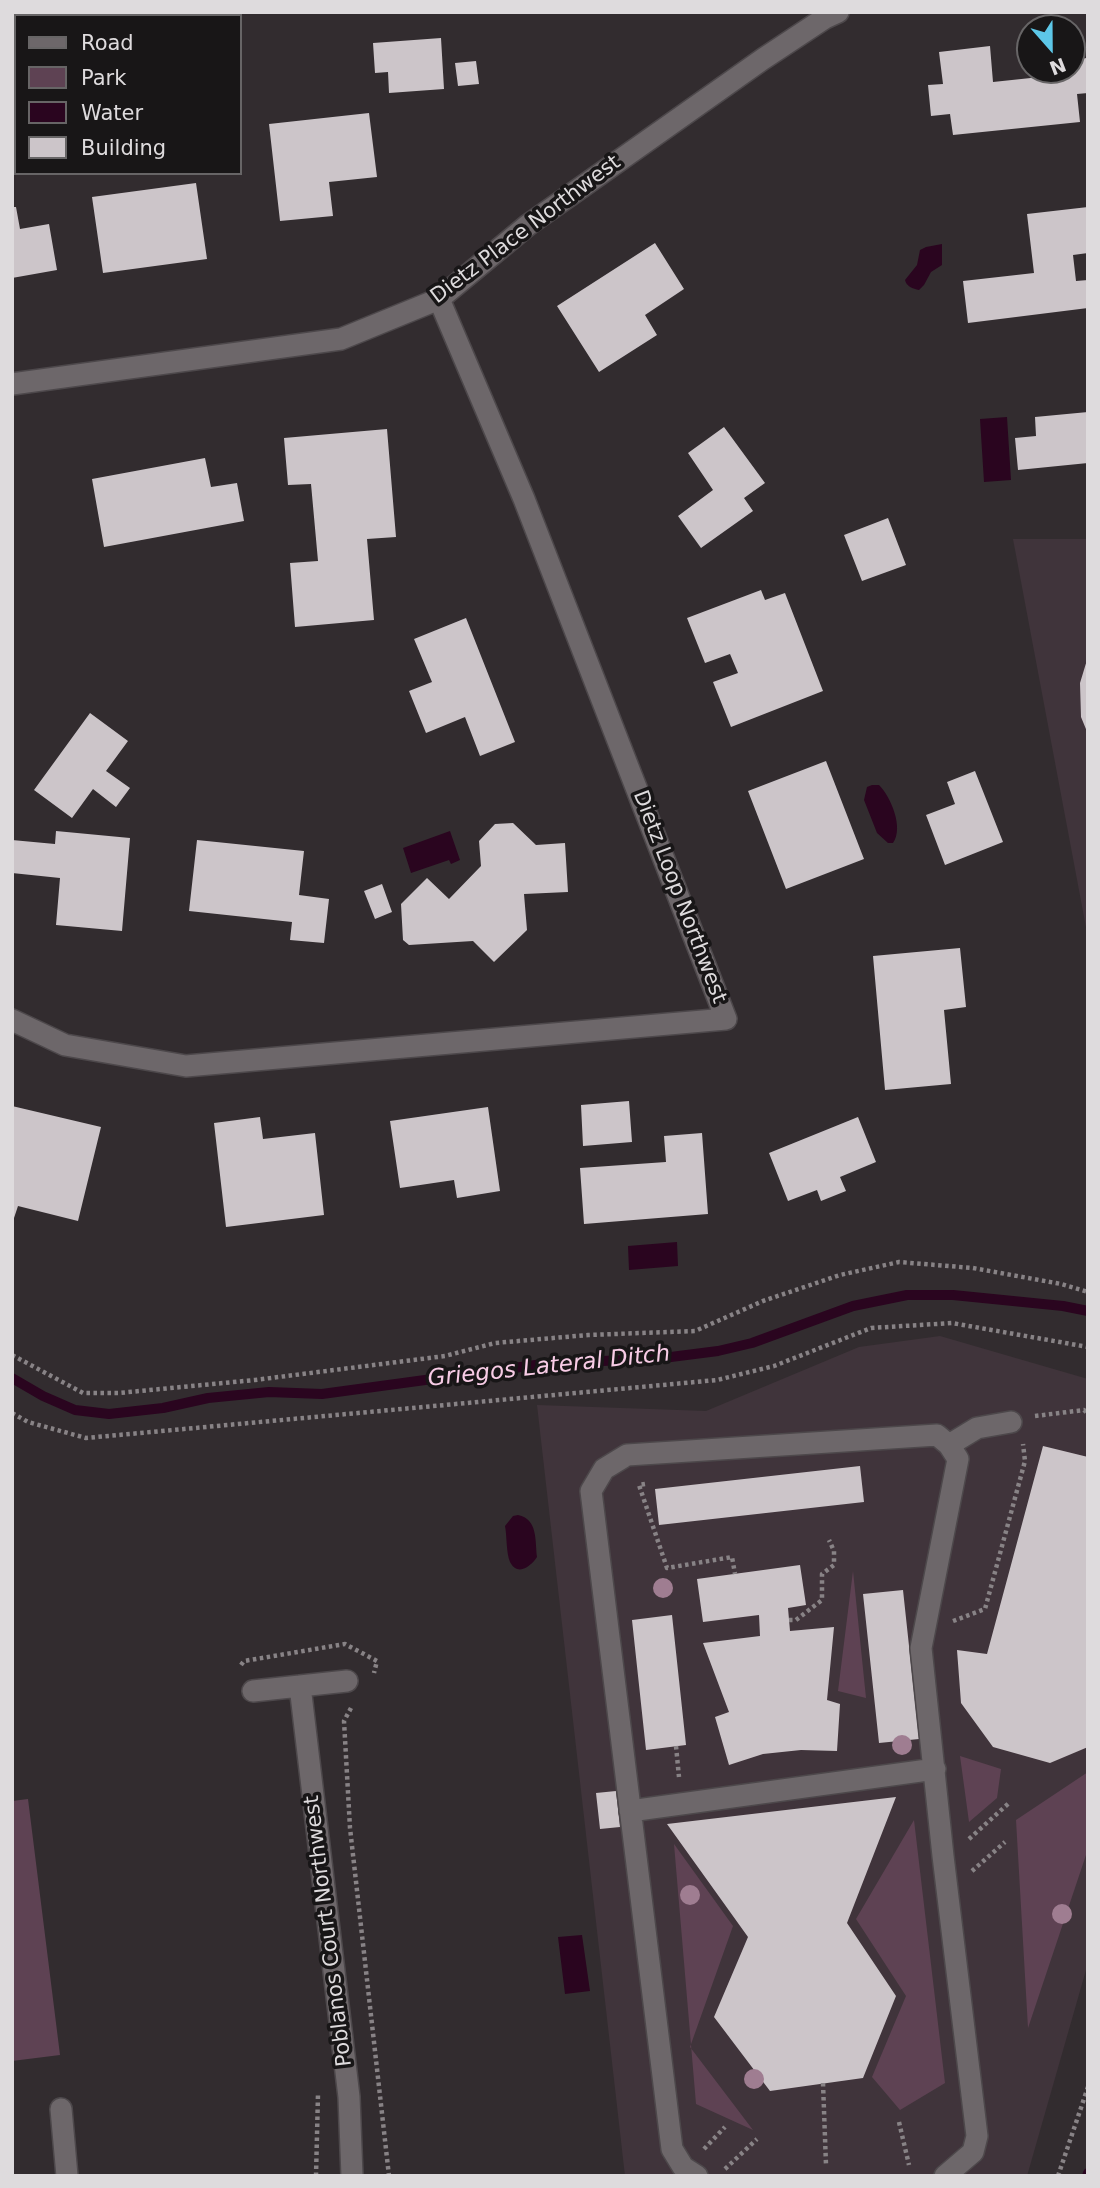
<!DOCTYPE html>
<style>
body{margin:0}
#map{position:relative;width:1100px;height:2188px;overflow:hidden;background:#322c2f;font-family:"DejaVu Sans",sans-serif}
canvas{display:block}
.frame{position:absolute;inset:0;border:14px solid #dedbdd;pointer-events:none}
.legend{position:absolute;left:14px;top:14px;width:228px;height:161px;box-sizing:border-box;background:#181617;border:2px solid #676566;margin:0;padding:9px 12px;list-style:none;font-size:21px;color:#dedbdd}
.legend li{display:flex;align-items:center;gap:14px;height:35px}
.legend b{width:35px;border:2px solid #676566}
.north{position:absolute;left:1016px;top:14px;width:70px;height:70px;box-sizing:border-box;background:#181617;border:2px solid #676566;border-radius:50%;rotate:159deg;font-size:19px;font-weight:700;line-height:28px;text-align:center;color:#dedbdd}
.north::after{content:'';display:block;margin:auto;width:24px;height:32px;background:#5dc7e8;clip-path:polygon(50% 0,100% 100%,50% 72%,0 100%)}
</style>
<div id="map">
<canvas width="1100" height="2188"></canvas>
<div class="frame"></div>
<ul class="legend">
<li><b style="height:9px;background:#6d676a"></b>Road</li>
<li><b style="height:19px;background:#5e4253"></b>Park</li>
<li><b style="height:19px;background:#2a051f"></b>Water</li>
<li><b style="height:19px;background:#ccc5c9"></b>Building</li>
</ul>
<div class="north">N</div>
</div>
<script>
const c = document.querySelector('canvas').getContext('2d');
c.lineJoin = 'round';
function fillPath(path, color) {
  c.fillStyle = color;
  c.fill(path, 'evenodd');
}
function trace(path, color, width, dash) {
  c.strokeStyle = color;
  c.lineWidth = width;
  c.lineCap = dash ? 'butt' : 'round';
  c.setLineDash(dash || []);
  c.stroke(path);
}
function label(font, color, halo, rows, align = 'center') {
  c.font = font + ' "DejaVu Sans",sans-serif';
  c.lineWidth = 7;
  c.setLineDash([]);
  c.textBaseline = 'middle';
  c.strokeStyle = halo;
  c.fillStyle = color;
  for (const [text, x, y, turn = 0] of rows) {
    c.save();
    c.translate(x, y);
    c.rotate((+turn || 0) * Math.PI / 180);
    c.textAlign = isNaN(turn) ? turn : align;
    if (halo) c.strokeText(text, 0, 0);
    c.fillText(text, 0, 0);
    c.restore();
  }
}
fillPath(new Path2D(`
 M1013 539H1088V938Z
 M940 1336 1088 1379V1963L1027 2176H625L537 1405 706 1411 859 1347Z`), '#40343b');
fillPath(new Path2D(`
 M853 1571 866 1698 838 1691Z
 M960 1756 1001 1769 997 1798 969 1822Z
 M1088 1772V1849L1028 2028 1016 1820Z
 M28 1799 60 2055 12 2061V1801Z
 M914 1820 945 2083 900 2110 872 2077 906 1996 856 1919Z
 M674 1844 733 1926 690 2047 753 2130 696 2104Z`), '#5e4253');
fillPath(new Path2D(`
 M942 244V265L931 272 924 285 919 290C913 289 906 286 905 280L917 265 920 250 926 247Z
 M1007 417 1011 480 984 482 980 419Z
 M872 785H879C891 797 904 828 893 843H888L877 833 864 800 867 787Z
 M450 831 460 860 451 864 449 860 411 873 403 848Z
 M677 1242 678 1266 629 1270 628 1246Z
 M518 1515C538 1519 535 1541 537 1557 531 1566 518 1577 510 1562 506 1553 507 1536 505 1526L513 1516Z
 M582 1935 590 1991 565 1994 558 1937Z`), '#2a051f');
trace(new Path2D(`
 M12 1378 43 1396 75 1410 109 1414 163 1408 208 1398 269 1392 322 1394 543 1364 663 1358 718 1351 752 1343 853 1306 907 1295H953L1063 1306 1088 1311
 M1087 2176 1088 2173`), '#2a051f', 10);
fillPath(new Path2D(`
 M441 38 444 89 389 93 388 72 375 73 373 43Z
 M990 46 993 82 1059 75V70H1072V59L1088 58V93L1077 94 1080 122 953 135 950 114 931 116 928 85 943 84 939 52Z
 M476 61 479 84 458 86 455 63Z
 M369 113 377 177 329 182 333 216 280 221 269 124Z
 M196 183 207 259 103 273 92 197Z
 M12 207H16L20 229 49 224 57 270 12 278Z
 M1088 207V253L1073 255 1076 281 1088 280V308L968 323 963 281 1034 273 1027 214Z
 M655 243 684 289 645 315 657 335 599 372 557 306Z
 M1088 412V463L1018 470 1015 438 1036 436 1035 417Z
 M724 427 765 483 744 498 753 511 701 548 678 516 713 490 688 453Z
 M387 429 396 537 367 539 374 620 295 627 290 563 318 561 311 484 288 485 284 438Z
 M205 458 211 487 237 483 244 521 104 547 92 479Z
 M888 518 906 565 862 581 844 535Z
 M761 590 765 600 785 593 823 691 731 727 713 682 738 673 730 654 705 663 687 618Z
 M466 618 515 742 480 756 465 717 426 733 409 691 432 682 414 639Z
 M1087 660H1088V734L1081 717 1080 683Z
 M90 713 128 741 106 771 130 788 116 807 93 789 72 818 34 790Z
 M826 761 864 859 786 889 748 791Z
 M975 771 1003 842 945 865 926 815 955 804 947 782Z
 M513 823 536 845 565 843 568 892 524 894 527 930 494 962 473 941 409 945 403 940 401 904 427 878 449 899 481 866 479 841 495 824Z
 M56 831 130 838 122 931 56 925 60 878 12 873V840L55 844Z
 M197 840 304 851 299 895 329 899 324 943 290 940 292 922 189 911Z
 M382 884 392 912 375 919 364 891Z
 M960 948 966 1007 944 1010 951 1084 885 1090 873 956Z
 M629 1101 632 1142 583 1146 581 1105Z
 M12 1106 101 1127 78 1221 18 1206 12 1224Z
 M488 1107 500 1191 457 1198 454 1180 400 1188 390 1121Z
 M260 1117 263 1139 315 1133 324 1215 226 1227 214 1123Z
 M858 1117 876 1162 840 1177 846 1191 821 1201 817 1190 788 1201 769 1153Z
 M702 1133 708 1214 584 1224 580 1168 666 1162 664 1136Z
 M1043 1446 1088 1457V1747L1050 1763 993 1747 961 1703 957 1650 987 1654Z
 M860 1466 864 1502 659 1525 655 1489Z
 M800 1565 806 1605 788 1608 790 1631 834 1627 827 1700 840 1704 837 1751 801 1750 763 1754 729 1765 715 1717 729 1712 703 1643 760 1636 759 1615 703 1622 697 1579Z
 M903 1590 919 1739 879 1743 863 1594Z
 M672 1615 686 1745 646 1750 632 1620Z
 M616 1791 620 1827 600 1829 596 1793Z
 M896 1797 847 1923 896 1996 863 2078 770 2091 714 2017 748 1937 667 1824Z`), '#ccc5c9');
const minor = new Path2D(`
 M12 384 341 339 439 299 528 225 763 59 825 18 838 12
 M12 1020 65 1045 186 1066 726 1019 524 499 439 299
 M949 1445 977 1428 1011 1422
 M300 1686 349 2097 352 2176
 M253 1691 347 1681
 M630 1811 935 1769
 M61 2109 67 2176
 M697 2176 683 2167 672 2149 591 1491 604 1469 627 1455 937 1435 949 1445 958 1459 921 1648 943 1856 977 2136 973 2152 945 2176`);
trace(minor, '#4d484b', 24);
trace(new Path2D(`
 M12 1355 83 1393H119L255 1380 445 1356 495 1343 588 1335 695 1331 763 1301 840 1275 899 1262 973 1268 1061 1284 1088 1292
 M12 1413 28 1422 86 1438 717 1380 774 1366 871 1328 952 1323 1088 1347
 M1035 1416 1084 1410 1088 1414
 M645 1484 639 1485 667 1568 732 1557 735 1574
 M789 1620H796L822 1600V1574L834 1565V1551L829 1540
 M953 1621 985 1609 1025 1461 1023 1444
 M241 1665 244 1661 345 1644 377 1661 374 1673
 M351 1708 344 1721 350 1828 389 2176
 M676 1746 679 1777
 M969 1839 1009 1803
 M972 1871 1005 1842
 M823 2083 826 2165
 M899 2122 909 2165
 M704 2149 725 2127
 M725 2169 757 2139
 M316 2176 318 2094
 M1058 2176 1088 2087`), '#888386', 4.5, [3.5, 3.5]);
trace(minor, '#6d676a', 21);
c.fillStyle = '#9f7d91';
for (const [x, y] of [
 [663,1588],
 [902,1745],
 [690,1895],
 [1062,1914],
 [754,2079]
]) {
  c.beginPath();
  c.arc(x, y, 10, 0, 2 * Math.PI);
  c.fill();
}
label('21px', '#dedbdd', '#181617', [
 ["Dietz Place Northwest",526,230,-37],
 ["Dietz Loop Northwest",679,897,69],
 ["Poblanos Court Northwest",329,1931,-97]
]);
label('italic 23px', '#f8cce6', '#181617', [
 ["Griegos Lateral Ditch",549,1367,-6]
]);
</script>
